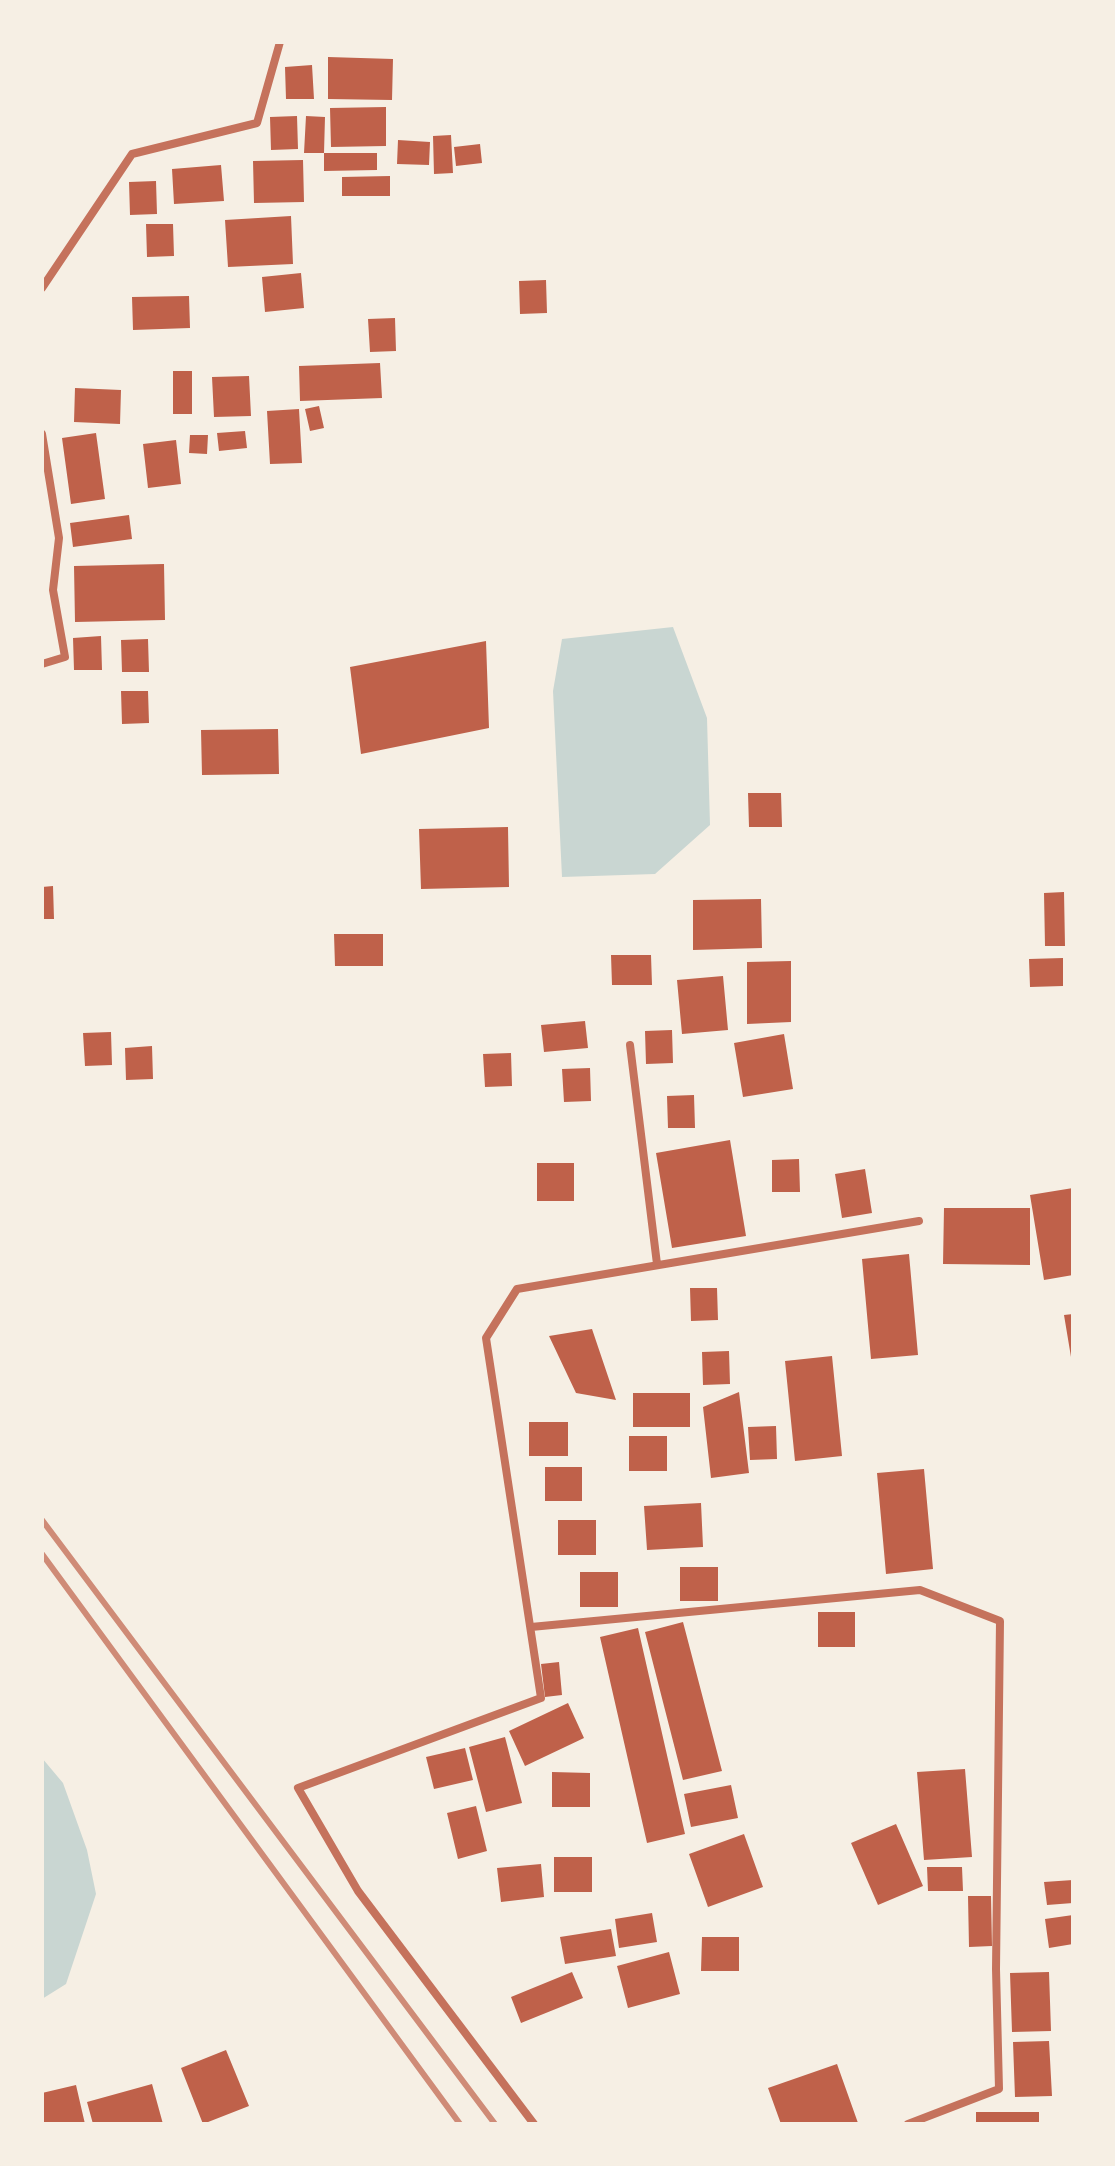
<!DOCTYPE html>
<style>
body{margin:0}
#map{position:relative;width:1115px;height:2166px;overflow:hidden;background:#f6efe4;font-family:"Titillium Web",sans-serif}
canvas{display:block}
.frame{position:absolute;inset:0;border:44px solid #f6efe4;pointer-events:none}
</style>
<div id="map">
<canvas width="1115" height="2166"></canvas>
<div class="frame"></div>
</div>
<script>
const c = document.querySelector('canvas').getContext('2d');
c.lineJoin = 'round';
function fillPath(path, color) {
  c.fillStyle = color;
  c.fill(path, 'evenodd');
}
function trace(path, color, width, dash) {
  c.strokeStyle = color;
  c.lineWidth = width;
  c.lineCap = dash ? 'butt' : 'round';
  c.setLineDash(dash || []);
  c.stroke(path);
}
fillPath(new Path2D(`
 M673 627 707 718 710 825 655 874 562 877 553 691 562 639Z
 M42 1758 63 1783 87 1850 96 1894 66 1984 42 1999Z`), '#c9d6d2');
fillPath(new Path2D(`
 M328 57 393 59 392 100 328 99Z
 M312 65 314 99H286L285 67Z
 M386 107V146L331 147 330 108Z
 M297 116 298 149 271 150 270 117Z
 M306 116 325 117 324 153H304Z
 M451 135 453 173 434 174 433 136Z
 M398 140 430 142 429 165 397 164Z
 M480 144 482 163 456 166 454 147Z
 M324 153H377V170L324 171Z
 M303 160 304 202 254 203 253 161Z
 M221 165 224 201 174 204 172 169Z
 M390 176V196H342V177Z
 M156 181 157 214 130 215 129 182Z
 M291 216 293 264 228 267 225 220Z
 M146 224H173L174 256 147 257Z
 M301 273 304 308 265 312 262 277Z
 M546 280 547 313 520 314 519 281Z
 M189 296 190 328 133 330 132 297Z
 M395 318 396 351 370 352 368 319Z
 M380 363 382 398 300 401 299 366Z
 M173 371H192V414H173Z
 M249 376 251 416 214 417 212 377Z
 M75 388 121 390 120 424 74 422Z
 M319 406 324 428 310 431 305 409Z
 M299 409 302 463 270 464 267 411Z
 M245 431 247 448 219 451 217 433Z
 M96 433 105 499 71 504 62 438Z
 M190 435H208L207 454 189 453Z
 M176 440 181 484 148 488 143 444Z
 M129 515 132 539 73 547 70 523Z
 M164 564 165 620 75 622 74 566Z
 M101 636 102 670H74L73 638Z
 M148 639 149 672H122L121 640Z
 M486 641 489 728 361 754 350 667Z
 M121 691H148L149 723 122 724Z
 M278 729 279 774 202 775 201 730Z
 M748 793H781L782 827H749Z
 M508 827 509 887 421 889 419 829Z
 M53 886 54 919H42V887Z
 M1064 892 1065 946H1045L1044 893Z
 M761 899 762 948 693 950V900Z
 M334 934H383V966H335Z
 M611 955H651L652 985H612Z
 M1063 958V986L1030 987 1029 959Z
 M791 961V1022L747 1024V962Z
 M723 976 728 1030 682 1034 677 980Z
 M585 1021 588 1048 544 1052 541 1025Z
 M672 1030 673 1063 646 1064 645 1031Z
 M111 1032 112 1065 85 1066 83 1033Z
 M784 1034 793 1089 743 1097 734 1043Z
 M152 1046 153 1079 126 1080 125 1048Z
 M511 1053 512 1086 485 1087 483 1054Z
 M590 1068 591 1101 564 1102 562 1069Z
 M694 1095 695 1128H668L667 1096Z
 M730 1140 746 1236 672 1248 656 1153Z
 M799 1159 800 1192H772V1160Z
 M537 1163H574V1201H537Z
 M865 1169 872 1213 842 1218 835 1174Z
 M1073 1188V1275L1044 1280 1030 1195Z
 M944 1208H1030V1265L943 1264Z
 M909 1254 918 1355 871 1359 862 1259Z
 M690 1288H717L718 1320 691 1321Z
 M1073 1314V1357H1071L1064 1315Z
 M592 1329 616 1400 576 1393 549 1336Z
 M729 1351 730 1384 703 1385 702 1352Z
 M832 1356 842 1456 795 1461 785 1361Z
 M739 1392 749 1473 711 1478 703 1407Z
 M633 1393H690V1427H633Z
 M529 1422H568V1456H529Z
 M776 1426 777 1459 750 1460 748 1427Z
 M629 1436H667V1471H629Z
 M545 1467H582V1501H545Z
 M924 1469 933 1569 886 1574 877 1473Z
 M701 1503 703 1547 647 1550 644 1506Z
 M558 1520H596V1555H558Z
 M680 1567H718V1601H680Z
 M580 1572H618V1607H580Z
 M818 1612H855V1647H818Z
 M683 1622 722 1771 683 1780 645 1632Z
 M638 1628 685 1834 647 1843 600 1637Z
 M559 1662 562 1695 545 1697 541 1664Z
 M568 1703 584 1738 525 1766 509 1731Z
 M505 1737 522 1803 486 1812 469 1747Z
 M465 1748 473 1780 434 1789 426 1757Z
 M965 1769 972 1857 924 1860 917 1772Z
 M552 1772 590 1773V1807H552Z
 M731 1785 738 1818 691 1827 684 1794Z
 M476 1806 487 1851 458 1859 447 1813Z
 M896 1824 923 1886 878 1905 851 1843Z
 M744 1834 763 1887 708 1907 689 1854Z
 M554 1857H592V1892H554Z
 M541 1864 544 1897 501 1902 497 1868Z
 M927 1867H962L963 1891H928Z
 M1073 1880V1903L1047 1905 1044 1882Z
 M968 1896H991L992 1946 969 1947Z
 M652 1913 657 1942 619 1948 615 1919Z
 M1073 1915V1944L1049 1948 1045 1919Z
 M611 1929 616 1956 565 1964 560 1937Z
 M702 1937H739V1971H701Z
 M669 1952 680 1994 628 2008 617 1966Z
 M572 1972 583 1998 521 2023 511 1997Z
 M1049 1972 1051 2031 1012 2032 1010 1973Z
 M1049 2041 1052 2096 1015 2097 1013 2042Z
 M226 2050 249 2106 203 2124 181 2068Z
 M837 2064 858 2123 781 2124 768 2088Z
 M152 2084 163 2124H93L87 2102Z
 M76 2085 85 2124H42V2093Z
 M976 2112H1039V2124H976Z`), '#bf614a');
trace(new Path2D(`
 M42 288 132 154 257 123 280 42
 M42 434 59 538 53 590 65 657 42 664
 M630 1045 657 1264
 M531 1627 920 1590 1000 1621 996 1969 999 2089 908 2124
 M534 2124 358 1891 298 1788 541 1698 486 1338 517 1289 919 1221`), '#c5725c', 8);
trace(new Path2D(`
 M42 1520 495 2124
 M42 1554 460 2124`), '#cf8b77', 6);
</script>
